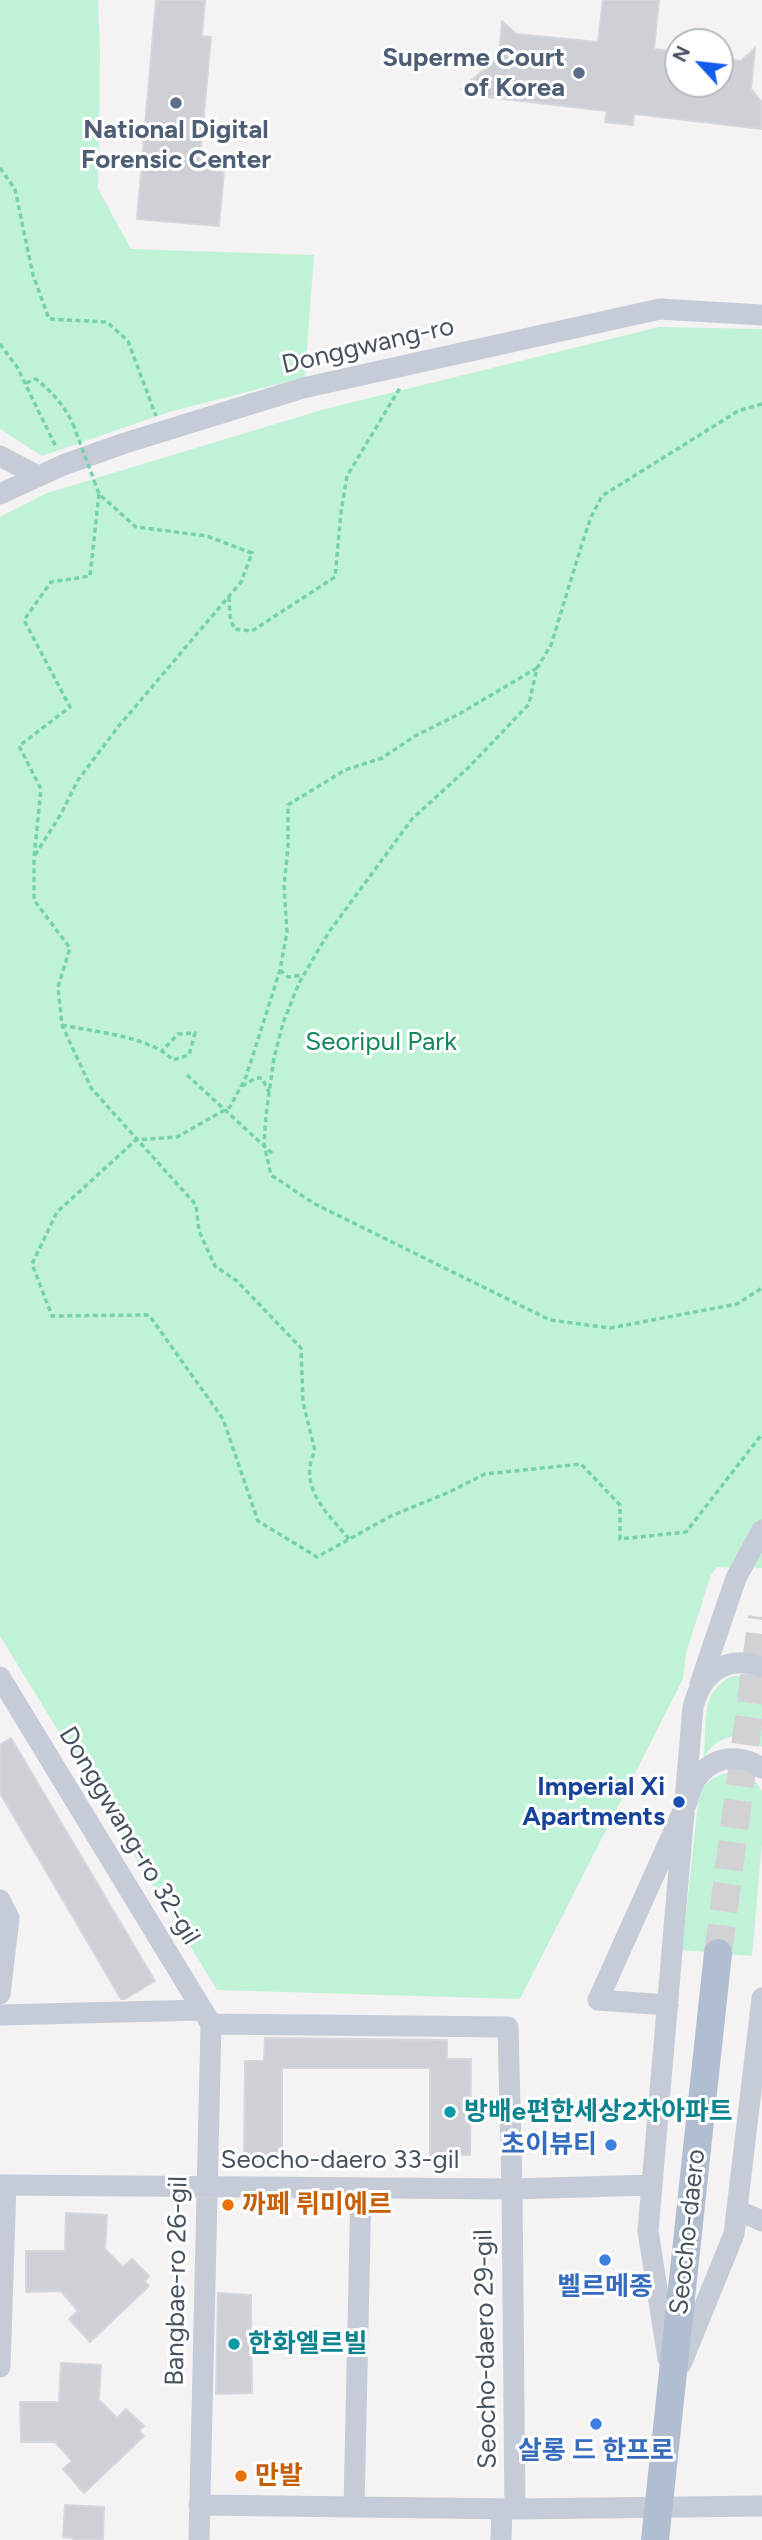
<!DOCTYPE html>
<meta charset="utf-8">
<style>
body{margin:0}
#map{position:relative;width:762px;height:2540px;overflow:hidden;background:#f4f2f2;font-family:Figtree,sans-serif}
canvas{display:block}
.north{position:absolute;left:664px;top:28px;width:70px;height:70px;box-sizing:border-box;background:#fff;border:2px solid #b6babf;border-radius:50%;rotate:297deg;font-size:19px;font-weight:700;line-height:28px;text-align:center;color:#485360}
.north::after{content:'';display:block;margin:auto;width:24px;height:32px;background:#125dee;clip-path:polygon(50% 0,100% 100%,50% 72%,0 100%)}
</style>
<div id="map">
<canvas width="762" height="2540"></canvas>
<div class="north">N</div>
</div>
<script>
const c = document.querySelector('canvas').getContext('2d');
c.lineJoin = 'round';
function fillPath(path, color) {
  c.fillStyle = color;
  c.fill(path, 'evenodd');
}
function trace(path, color, width, dash) {
  c.strokeStyle = color;
  c.lineWidth = width;
  c.lineCap = dash ? 'butt' : 'round';
  c.setLineDash(dash || []);
  c.stroke(path);
}
function label(font, color, halo, rows, align = 'center') {
  c.font = font + ' Figtree,"Noto Sans KR",sans-serif';
  c.lineWidth = 6;
  c.setLineDash([]);
  c.textBaseline = 'middle';
  c.strokeStyle = halo;
  c.fillStyle = color;
  for (const [text, x, y, turn = 0] of rows) {
    c.save();
    c.translate(x, y);
    c.rotate((+turn || 0) * Math.PI / 180);
    c.textAlign = isNaN(turn) ? turn : align;
    if (halo) c.strokeText(text, 0, 0);
    c.fillText(text, 0, 0);
    c.restore();
  }
}
fillPath(new Path2D(`
 M0 0H98L100 56 98 189 131 249 314 255 305 377 169 412 42 456 0 429Z
 M659 327 762 329V1568L717 1567 711 1575 686 1653 683 1679 520 1999 217 1990 0 1636V517L47 493 325 409Z
 M733 1676H745L762 1683V1747C742 1728 717 1736 704 1757 707 1725 699 1690 733 1676Z
 M735 1772 755 1781 762 1791V1843L752 1956 682 1950 699 1794C708 1779 718 1773 735 1772Z`), '#c0f2d8');
const building = new Path2D(`
 M156 0H205L202 36 211 37 199 169 224 171 219 226 137 219Z
 M603 0H659L654 49 678 52V84H720V58L741 61 755 48 751 89 762 102V129L634 114 633 125 605 122 607 111 470 95 461 89 499 57 502 21 516 34 598 42Z
 M11 1738 155 1981 125 1999H121L0 1793V1745Z
 M265 2038 447 2040V2059H471L470 2155H430V2068H282V2160H244L245 2061H264Z
 M66 2213 107 2215 105 2249 123 2267 132 2259 149 2276 145 2281 149 2286 90 2342 69 2319 78 2311 61 2291 26 2292V2251H65Z
 M218 2293 251 2295 252 2393 216 2394Z
 M61 2363 101 2365 99 2400 117 2418 126 2409 144 2426 139 2431 144 2436 84 2493 63 2469 72 2461 55 2442H21L20 2402H59Z
 M65 2505 104 2507 103 2540H73V2538L63 2537Z`);
fillPath(building, '#ced0d6');
trace(building, '#d6d7dd', 2);
trace(new Path2D(`
 M718 1953 762 1617`), '#d2d2d5', 28, [28, 14]);
trace(new Path2D(`
 M0 168 15 189 33 275 49 319 107 322 128 341 156 416
 M0 344 17 367 56 447
 M26 383 36 379C52 392 64 405 73 424
 M762 404 738 411 602 496 591 517 581 547 551 645 537 668 529 704 469 767 412 819 329 932 299 983 283 1023 274 1058 266 1115 264 1144 271 1175 315 1204 550 1320 610 1328 737 1304 762 1288
 M99 494 90 576 51 582 24 620 70 707 19 746 41 789 34 857V900L70 948 58 987 62 1025 91 1088 196 1205 199 1231 215 1266 237 1281 301 1348 303 1402 315 1451C297 1487 328 1514 350 1540
 M229 597 230 616 234 629 252 631 335 577 341 512 347 476 401 386
 M537 668 459 714 415 736 382 758 345 770 288 805V847L284 886 287 932 280 970 246 1077 230 1107 177 1137 136 1140 57 1212 32 1264 52 1316 149 1315 223 1419 258 1521 317 1557 391 1516 447 1493 485 1474 581 1464 620 1505V1539L686 1532 762 1434
 M35 855 61 814 78 780 118 727 241 582 252 553 207 536 136 527 99 494 95 483
 M280 970 288 977 303 975
 M62 1025C94 1032 150 1036 173 1060L189 1055 195 1033 178 1034 163 1050
 M187 1075 274 1155
 M242 1086 256 1078H262L269 1092`), '#76d2ad', 3.5, [5, 3.5]);
trace(new Path2D(`
 M0 456 38 476
 M0 494 63 465 125 443 303 388 660 309 762 315
 M0 1677 211 2024
 M700 1684 736 1578 762 1530
 M0 1900 9 1918 0 1994
 M668 2005 598 2000 687 1802C695 1765 727 1746 762 1768
 M0 2015 203 2010
 M211 2024 508 2027 512 2189 515 2509
 M0 2185 512 2189 652 2185
 M737 2210 762 2221
 M668 2359 648 2231 693 1707C702 1672 727 1654 762 1667
 M681 2364 734 2234 762 1998
 M0 2367 6 2185
 M199 2505 515 2509 762 2506
 M354 2507 361 2188
 M199 2540 211 2024
 M501 2540 502 2509`), '#c5ccd7', 21);
trace(new Path2D(`
 M655 2540 718 1953`), '#b1bed1', 28);
trace(new Path2D(`
 M73 424 95 483`), '#76d2ad', 3.5, [5, 3.5]);
for (const [x, y, r, color] of [
 [579,73,7,"#5c6f8a"],
 [176,103,7,"#5c6f8a"],
 [679,1802,7,"#1a4fb4"],
 [450,2112,7,"#0f9aa8"],
 [611,2145,7,"#3f7fe0"],
 [228,2205,7,"#e8710a"],
 [605,2260,7,"#3f7fe0"],
 [234,2344,7,"#0f9aa8"],
 [596,2424,7,"#3f7fe0"],
 [241,2476,7,"#e8710a"]
]) {
  const dot = new Path2D();
  dot.arc(x, y, r, 0, 2 * Math.PI);
  c.fillStyle = color;
  c.fill(dot);
  trace(dot, '#fff', 2.5);
}
label('bold 26px', '#4e5e75', '#fff', [
 ["Superme Court",565,58],
 ["of Korea",565,88],
 ["National Digital",176,130,"center"],
 ["Forensic Center",176,160,"center"]
], 'right');
label('26px', '#485360', '#fff', [
 ["Donggwang-ro",368,346,-13],
 ["Donggwang-ro 32-gil",129,1836,59],
 ["Seocho-daero 33-gil",340,2160],
 ["Seocho-daero",688,2232,-84],
 ["Bangbae-ro 26-gil",177,2281,-89],
 ["Seocho-daero 29-gil",486,2349,-91]
]);
label('26px', '#138758', '#fff', [
 ["Seoripul Park",381,1042]
]);
label('bold 26px', '#164399', '#fff', [
 ["Imperial Xi",665,1787],
 ["Apartments",665,1817]
], 'right');
label('bold 26px', '#0d838f', '#fff', [
 ["방배e편한세상2차아파트",464,2112],
 ["한화엘르빌",248,2344]
], 'left');
label('bold 26px', '#366cbe', '#fff', [
 ["초이뷰티",597,2145,"right"],
 ["벨르메종",605,2287],
 ["살롱 드 한프로",596,2451]
]);
label('bold 26px', '#c56008', '#fff', [
 ["까페 뤼미에르",242,2205],
 ["만발",255,2476]
], 'left');
</script>
